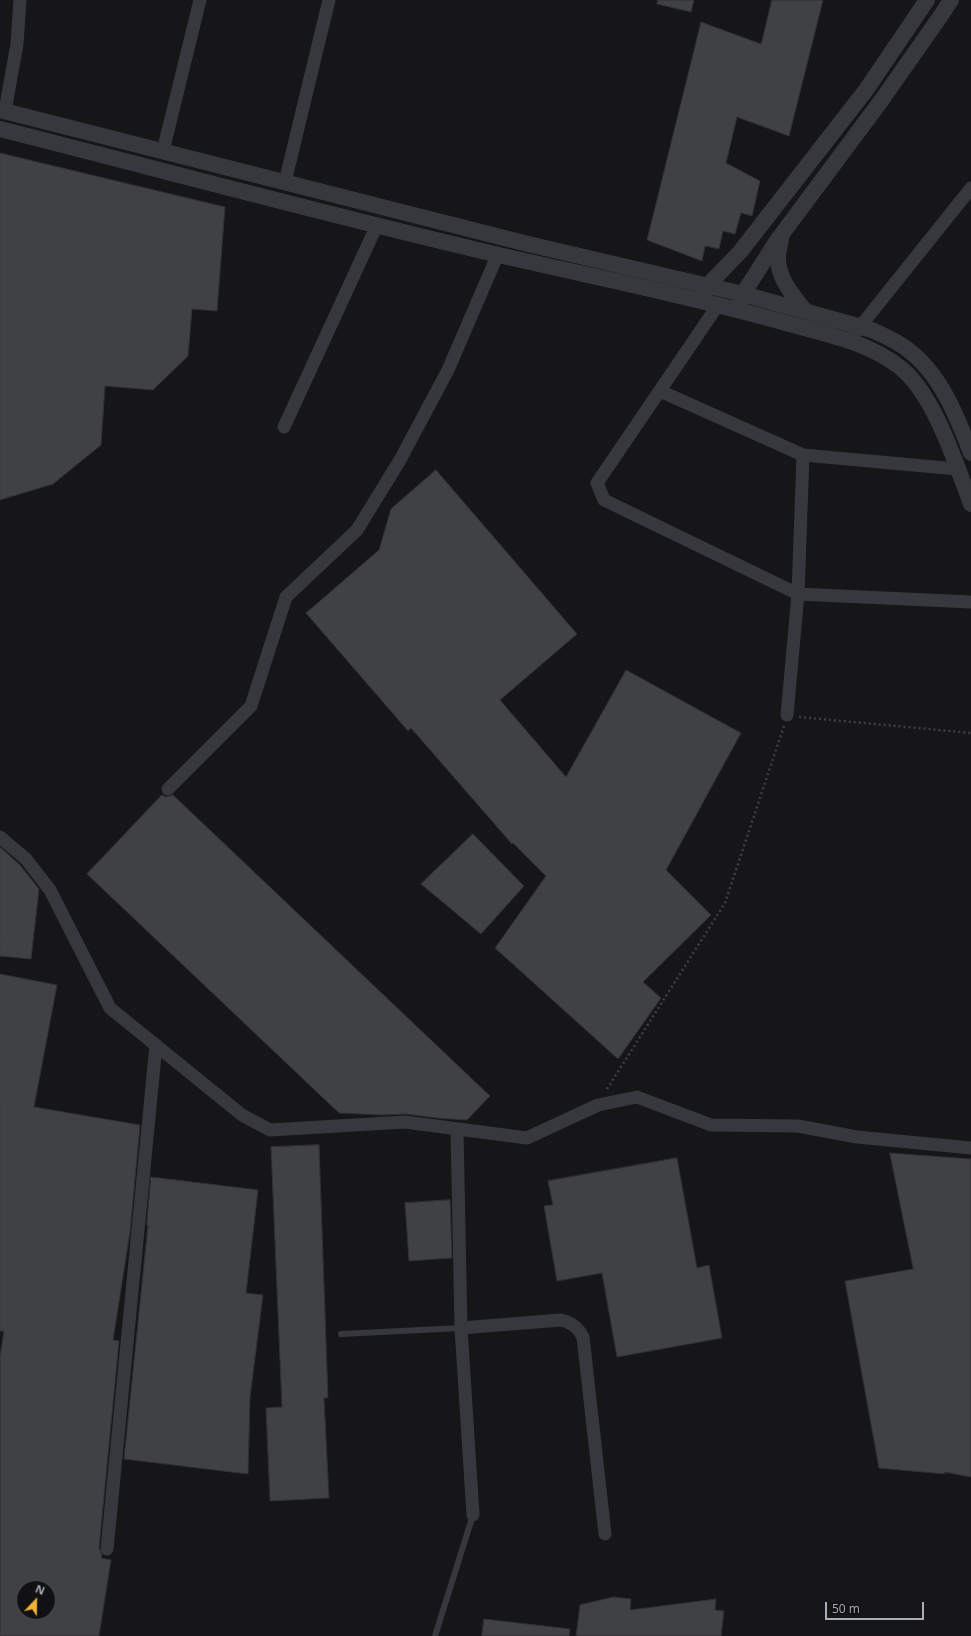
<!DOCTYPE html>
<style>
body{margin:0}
#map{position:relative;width:971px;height:1636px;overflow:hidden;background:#161618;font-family:"Open Sans",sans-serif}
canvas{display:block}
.north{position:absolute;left:16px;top:1580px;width:40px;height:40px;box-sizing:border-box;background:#111113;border:1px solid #4d4f55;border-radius:50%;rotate:22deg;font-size:11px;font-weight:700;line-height:16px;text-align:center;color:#a8adb8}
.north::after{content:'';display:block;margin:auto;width:14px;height:18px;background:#f2b134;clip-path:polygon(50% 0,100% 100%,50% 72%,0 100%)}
.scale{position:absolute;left:825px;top:1602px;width:99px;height:18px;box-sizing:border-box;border:2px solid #a8adb8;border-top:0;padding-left:5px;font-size:12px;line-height:14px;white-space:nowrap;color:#a8adb8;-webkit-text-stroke:3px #111113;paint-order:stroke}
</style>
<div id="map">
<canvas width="971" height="1636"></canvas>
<div class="north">N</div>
<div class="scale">50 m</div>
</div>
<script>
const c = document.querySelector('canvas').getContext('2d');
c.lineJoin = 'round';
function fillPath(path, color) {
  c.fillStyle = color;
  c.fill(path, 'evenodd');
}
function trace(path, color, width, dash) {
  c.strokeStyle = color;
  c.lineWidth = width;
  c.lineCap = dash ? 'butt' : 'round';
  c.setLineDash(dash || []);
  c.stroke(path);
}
const building = new Path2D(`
 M658 0H694L691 12 657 4Z
 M772 0H823L789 136 737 117 726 163 760 181 752 216 741 213 735 234 723 231 719 249 705 246 702 261 647 240 701 22 761 44Z
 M0 153 225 207 217 311 192 309 188 356 153 390 105 386 101 445 53 484 0 500Z
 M436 470 577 634 500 700 566 777 626 670 741 733 666 870 711 915 643 982 661 998 618 1059 495 948 546 876 513 843 512 844 411 728 408 731 306 613 379 550 391 509Z
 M162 795 166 797 173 795 490 1096 467 1120 437 1118 406 1114 381 1115 339 1113 87 874Z
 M473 834 524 886 481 934 421 884Z
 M0 847 20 865 39 889 31 959 0 956Z
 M0 974 57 985 34 1107 140 1125 130 1232 113 1340 119 1341 99 1548 102 1555 101 1558 111 1560 99 1636H0V1356L4 1331H0ZM24 1588H48V1612H24Z
 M319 1145 328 1398H324L329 1498 270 1501 266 1408 282 1407 271 1147Z
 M890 1153 971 1159V1477L944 1472 945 1474 879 1468 845 1281 913 1269Z
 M677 1158 697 1268 709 1265 722 1338 617 1357 602 1273 557 1281 544 1206 553 1205 548 1181Z
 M151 1177 258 1190 246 1293 263 1295 250 1397 248 1474 124 1459 148 1225H147Z
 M450 1200 452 1258 409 1261 405 1203Z
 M614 1597 631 1599 630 1610 716 1599 715 1610 724 1611 721 1636H576L580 1605Z
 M484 1619 570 1629 569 1636H482Z`);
fillPath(building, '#404145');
trace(building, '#303034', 1);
trace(new Path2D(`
 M799 717 971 733
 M607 1089 725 903 784 726`), '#3d3f44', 2.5, [2, 3]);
trace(new Path2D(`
 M341 1334 461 1328
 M435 1636 473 1515`), '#37383d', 6);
trace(new Path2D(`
 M5 111 17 44 20 0
 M163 151 200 0
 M285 182 329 0
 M718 305 597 483 604 500 798 594 971 602
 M855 333 971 188
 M660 391 803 455
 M284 427 377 225
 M787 715 798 594 803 455 957 469
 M168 789 251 706 286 597 357 530 400 460 448 370 498 254
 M0 837 26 859 50 890 110 1008 242 1115 270 1130 405 1122 527 1138 598 1105 637 1097 711 1125 798 1126 857 1137 971 1148
 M457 1129 461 1328 473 1515
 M461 1328 561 1320C571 1322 578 1327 583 1337L605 1534
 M107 1549 156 1045`), '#37383d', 13);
trace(new Path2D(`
 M0 110 528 244 743 294 872 330C885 336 897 341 907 349 940 373 957 416 971 453
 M0 129C166 171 332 216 499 255 594 277 691 296 786 323 825 334 870 342 902 369 935 397 956 464 971 504
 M781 239C780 245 778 252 778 258 778 279 793 295 805 311
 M705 293 707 286 740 252 866 90 927 0
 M740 302 743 294 776 242 881 101 942 14 951 0`), '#37383d', 16);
</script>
